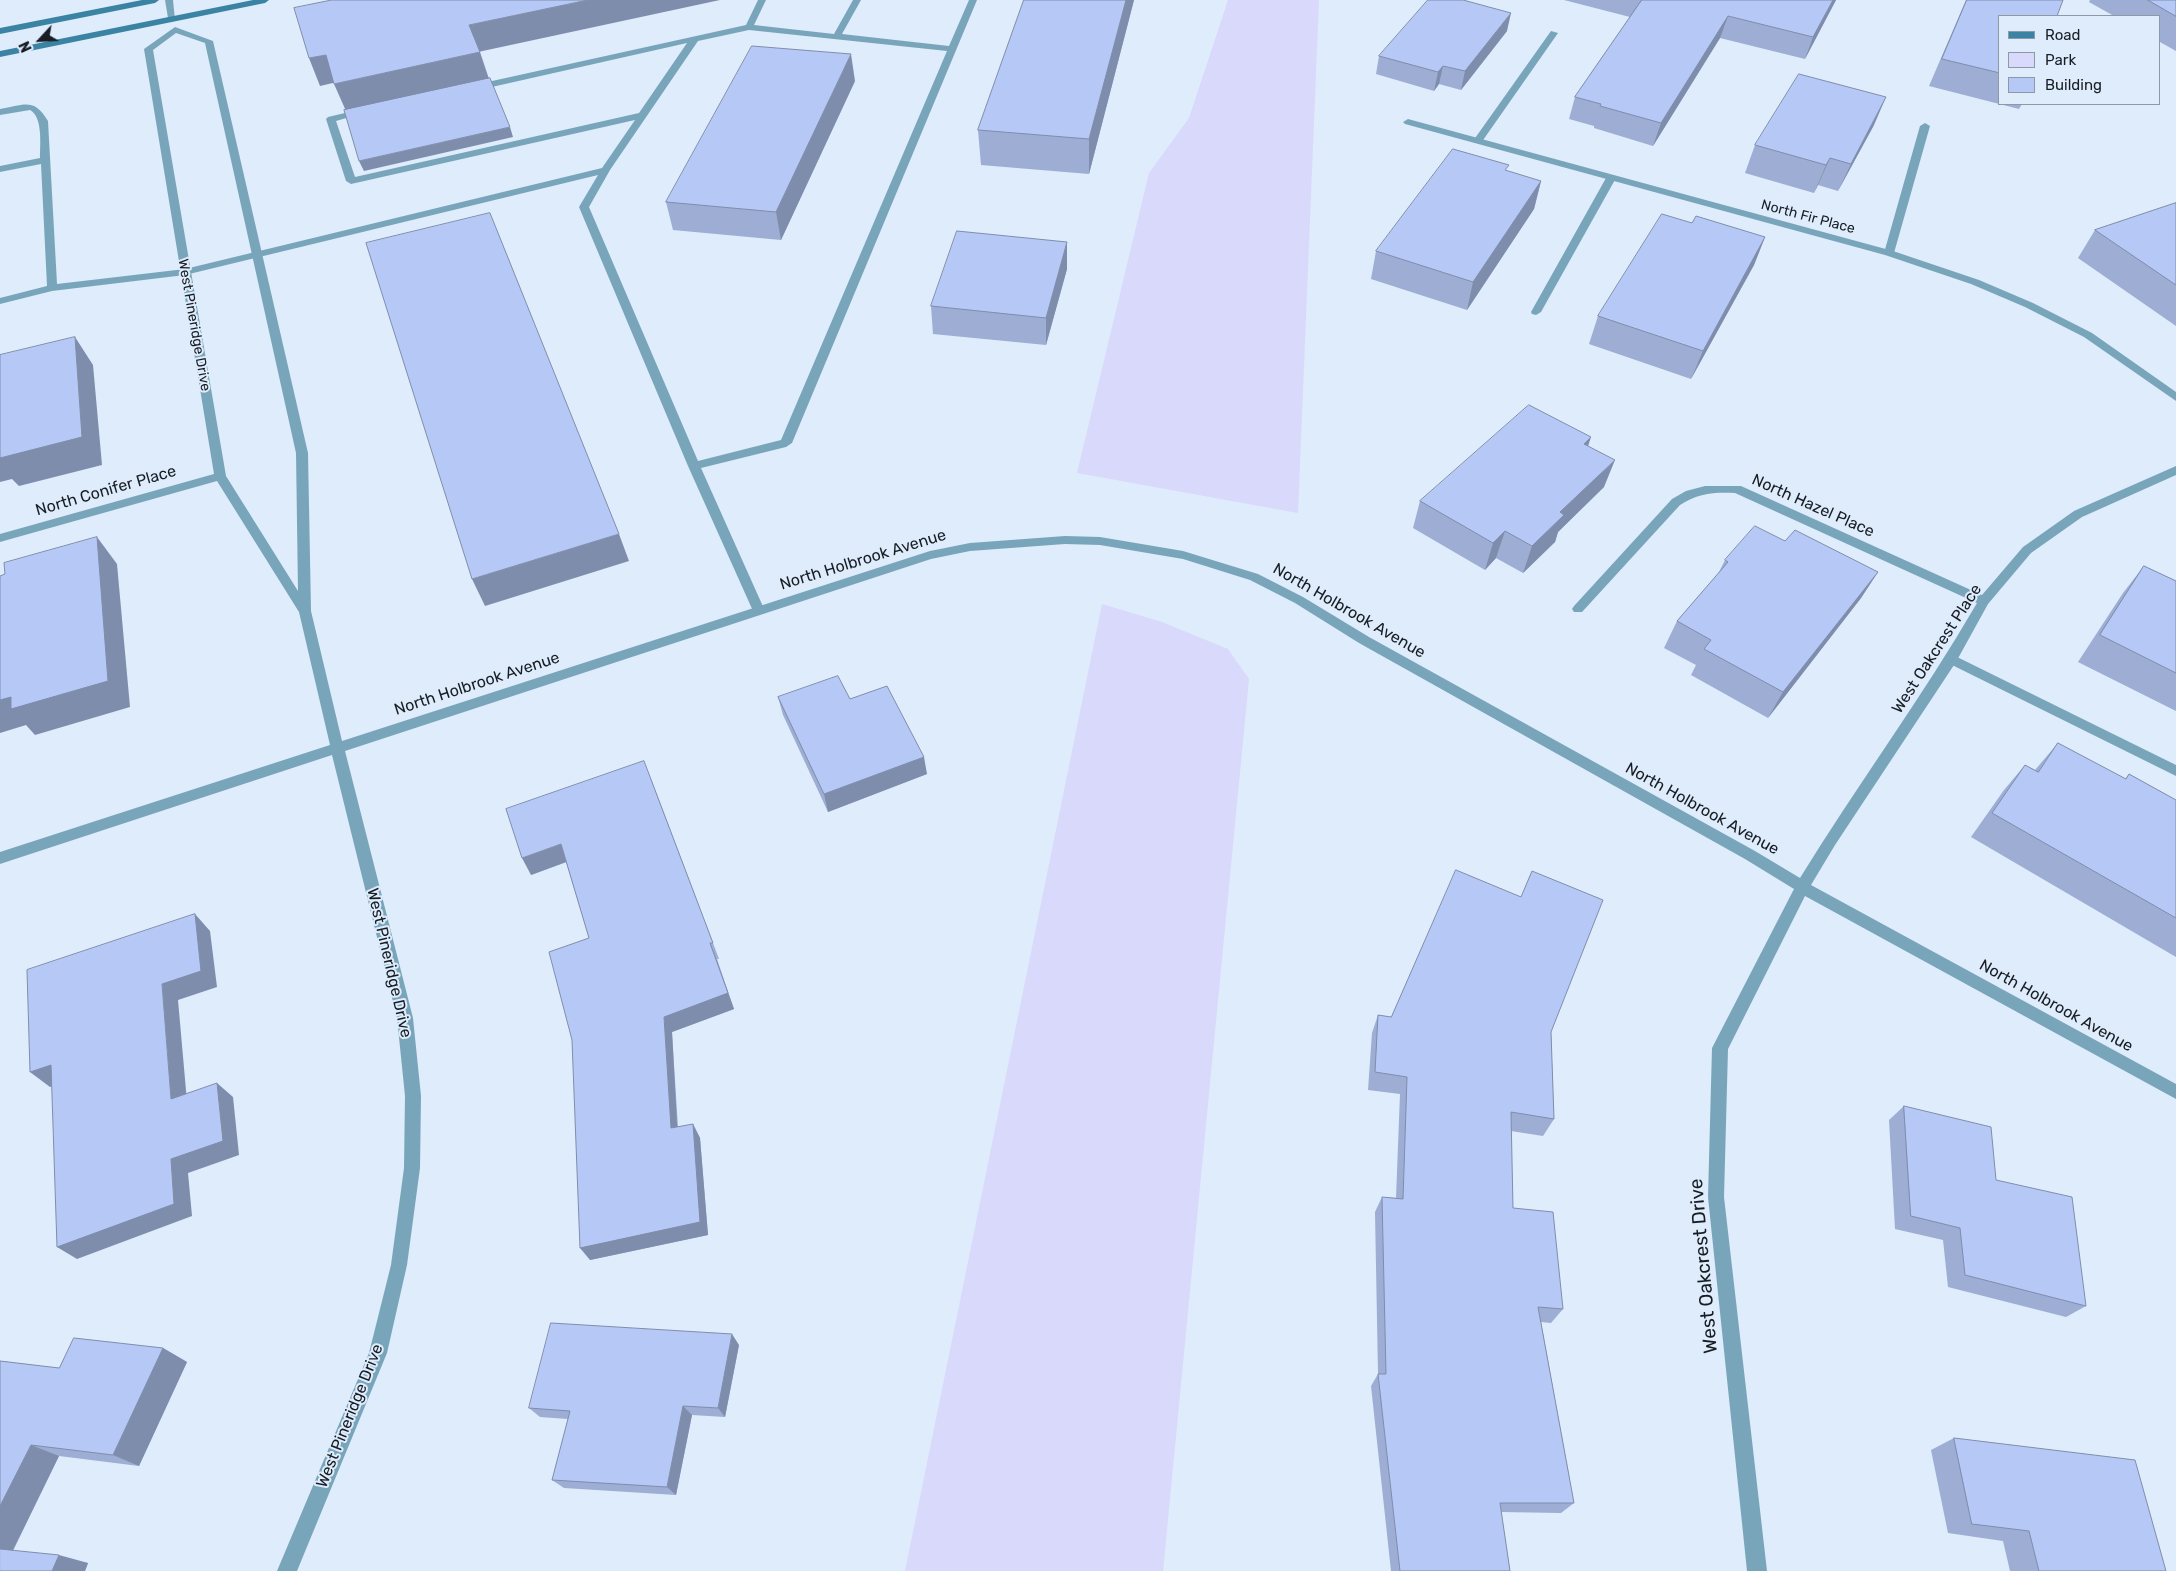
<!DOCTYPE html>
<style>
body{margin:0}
#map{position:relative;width:2176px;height:1571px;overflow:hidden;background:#deecfb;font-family:Rubik,sans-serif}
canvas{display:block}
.legend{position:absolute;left:1998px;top:15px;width:162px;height:90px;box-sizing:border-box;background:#deecfb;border:1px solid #8e99a5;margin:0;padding:6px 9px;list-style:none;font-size:15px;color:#171d24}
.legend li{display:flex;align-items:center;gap:10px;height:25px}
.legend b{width:25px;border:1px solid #8e99a5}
.north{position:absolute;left:15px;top:15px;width:50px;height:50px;-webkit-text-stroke:4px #deecfb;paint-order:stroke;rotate:245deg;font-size:14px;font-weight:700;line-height:20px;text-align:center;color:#171d24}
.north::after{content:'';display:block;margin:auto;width:18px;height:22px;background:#171d24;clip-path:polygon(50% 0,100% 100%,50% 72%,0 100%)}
</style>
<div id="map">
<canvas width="2176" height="1571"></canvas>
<ul class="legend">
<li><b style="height:6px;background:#3a83a3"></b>Road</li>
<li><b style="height:14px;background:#d9d9fb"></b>Park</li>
<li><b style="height:14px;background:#b6c9f6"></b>Building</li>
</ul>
<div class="north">N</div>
</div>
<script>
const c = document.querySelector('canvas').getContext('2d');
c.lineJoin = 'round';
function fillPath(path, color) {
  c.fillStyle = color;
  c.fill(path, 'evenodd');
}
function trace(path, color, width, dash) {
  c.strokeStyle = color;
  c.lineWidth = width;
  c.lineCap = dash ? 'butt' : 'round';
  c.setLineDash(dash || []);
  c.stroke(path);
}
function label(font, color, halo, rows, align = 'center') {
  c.font = font + ' Rubik,sans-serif';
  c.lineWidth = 4;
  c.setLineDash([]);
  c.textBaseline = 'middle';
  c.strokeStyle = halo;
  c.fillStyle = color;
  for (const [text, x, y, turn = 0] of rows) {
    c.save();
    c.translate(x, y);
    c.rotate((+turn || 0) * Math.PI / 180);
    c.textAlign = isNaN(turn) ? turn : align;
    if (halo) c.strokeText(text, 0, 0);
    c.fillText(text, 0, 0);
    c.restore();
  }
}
fillPath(new Path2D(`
 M1228 0H1319L1298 513 1077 473 1149 173 1189 118Z
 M1102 604 1162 622 1228 649 1249 679 1163 1571H905Z`), '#d9d9fb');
fillPath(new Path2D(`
 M758 0H766L754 25 834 34 853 0H861L842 34 949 46 969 0H977L792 443 786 447 701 468 765 611 763 614H755L753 611 688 466 579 207 598 175 185 275 52 291 0 304V298L47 286 41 164 0 172V166L40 158C40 144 43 117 30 110L0 115V109C24 105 34 97 48 121L57 284 185 269 602 168 635 120 351 184 346 181 326 119 328 117 362 109 367 112 336 121 355 177 639 113 687 43 474 91 469 88 474 85 746 25ZM749 30 947 51 781 440 698 461 589 207 610 170 698 41Z
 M1551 31 1558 33 1481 143H1475L1473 141Z
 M1925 123 1930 126 1894 253 1893 255H1885L1884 253 1920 126Z
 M1611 175 1616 178 1541 312 1536 315 1532 314 1531 312 1606 178Z
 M1951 654 2176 765V776L1946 662 1945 659 1946 656Z`), '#79a5bb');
fillPath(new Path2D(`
 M175 27 213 41 308 453 311 611 342 741 930 551 970 543 1065 536 1100 537 1183 551 1258 574 1303 597 1369 637 1755 851 1800 878C1857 785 1922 698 1977 603L1735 493C1715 492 1698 493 1680 505L1582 612H1574L1572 609 1574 606 1672 499 1686 491 1705 486H1741L1982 595 2023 547 2074 511 2176 466V475L2082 517 2031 553 1988 604 1956 662 1835 845 1811 885 2176 1084V1099L1805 896 1728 1049 1724 1197 1767 1571H1747L1708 1197 1712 1048 1794 889 1745 859 1359 643 1295 603 1250 580 1183 559 1100 545 1065 544 970 551 931 559 345 751 413 1018 421 1096 420 1168 407 1265 387 1353 297 1571H277L369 1353 391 1265 404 1168 405 1096 397 1018 332 755 0 864V852L330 745 299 612 217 481 0 542V534L214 474 144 49ZM176 33 205 43 296 453 298 591 226 476 153 50Z
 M1408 119 1893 251 1979 280 2033 303 2092 333 2176 392V401L2084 337 2025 307 1971 284 1885 255 1405 124 1403 122Z`), '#79a5bb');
fillPath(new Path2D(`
 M165 0H173L175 20 168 18Z`), '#79a5bb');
fillPath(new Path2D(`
 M142 0H159L155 3 0 34V28Z
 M253 0H269L265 3 0 57V51Z`), '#3a83a3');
fillPath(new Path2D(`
 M1024 0H1134L1089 174 981 165 978 130Z
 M1564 0H1836L1805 59 1720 38 1653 146 1594 128V126L1569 119 1575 97 1630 17Z
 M1966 0H2063L2000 16V104H2022L2019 109 1929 86Z
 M2090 0H2176V51L2160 42V16H2114L2089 2Z
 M1507 31 1461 90 1439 84 1434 91 1376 74 1379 56Z
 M855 81 781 240 673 230 666 202Z
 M1874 125 1838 191 1818 185 1814 193 1745 173 1755 145Z
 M1541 181 1534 209 1467 310 1371 279 1376 251Z
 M2176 203V326L2078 258 2095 230Z
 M1765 237 1754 265 1691 379 1589 344 1598 316Z
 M1067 242V269L1046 345 933 334 931 306Z
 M1588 446 1604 487 1558 532 1555 542 1523 573 1496 558 1485 570 1413 528 1420 501Z
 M1785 541 1878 572 1861 598 1768 718 1691 675 1696 665 1664 648 1677 621 1718 574 1725 560Z
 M2144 566 2176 581V711L2078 662 2123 593Z
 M778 697 850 699 927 774 828 812 783 715Z
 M2058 743 2125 779 2129 774 2176 800V957L1971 837 2004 790 2025 765 2035 770Z
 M651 779 719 959H717L734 1009 672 1032 678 1127 693 1124 700 1138 708 1235 590 1260 589 938 566 862 531 875Z
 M1532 871 1551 1032 1554 1119 1543 1136 1511 1131 1513 1208 1563 1309 1551 1323 1541 1322 1574 1503 1561 1513 1501 1512 1510 1571H1391L1371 1386 1378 1374 1375 1212 1382 1197 1396 1198 1400 1094 1368 1090 1372 1033 1378 1015 1391 1017 1521 897Z
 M1904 1106 1996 1180 2086 1306 2066 1317 1948 1287 1943 1240 1895 1229 1889 1120Z
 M739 1345 725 1417 692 1415 676 1495 564 1488 552 1480 568 1419 540 1417 529 1408Z
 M163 1348 187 1362 139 1466 59 1456 13 1551 88 1563 85 1571H0V1361L59 1368Z
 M1954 1438 2166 1571H2010L2003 1541 1948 1533 1931 1450Z`), '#9dadd4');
fillPath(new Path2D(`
 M588 0H720L478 52 469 25Z
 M1126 0H1134L1089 174V139Z
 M1833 0H1836L1805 59 1813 37Z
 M1511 13 1507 31 1461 90 1465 71Z
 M1728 16 1720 38 1653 146 1661 123Z
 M480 52 489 79 346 111 334 84Z
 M851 54 855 81 781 240 776 212Z
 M326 55 337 82 320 86 309 58Z
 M1443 66 1439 84 1434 91 1438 72Z
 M1886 97 1874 125 1838 191 1851 164Z
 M510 127 513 137 364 171 359 161Z
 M1830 158 1818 185 1814 193 1826 165Z
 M1541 181 1534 209 1467 310 1473 282Z
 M1765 237 1754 265 1691 379 1703 351Z
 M1067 242V269L1046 345V318Z
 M75 337 93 365 102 465 19 486 12 479 0 482V453Z
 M1591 437 1582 465 1584 444Z
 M1615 460 1604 487 1558 532 1555 542 1523 573 1532 546 1560 512Z
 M1505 531 1496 558 1485 570 1493 543Z
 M619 534 629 561 485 606 472 579Z
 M97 537 117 564 130 707 35 735 26 725 0 733V700Z
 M1878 572 1861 598 1768 718 1783 692Z
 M924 757 927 774 828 812 824 794Z
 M561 844 569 861 531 875 522 858Z
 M195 914 210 931 217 987 178 1000 188 1113 171 1099 162 984Z
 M710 943 734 1009 672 1032 678 1142 671 1128 664 1017Z
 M51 1065 70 1080 50 1087 30 1072Z
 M217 1083 233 1097 239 1155 188 1173 192 1216 77 1259 57 1247 171 1159Z
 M693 1124 700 1138 708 1235 590 1260 580 1248Z
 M732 1334 739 1345 725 1417 718 1408Z
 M163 1348 187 1362 139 1466 113 1455Z
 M683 1406 692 1415 676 1495 667 1487Z
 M31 1445 59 1456 10 1556 0 1553V1506Z
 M59 1555 88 1563 85 1571H52Z`), '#7f8dac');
const building = new Path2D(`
 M332 0H588L469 25 480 52 334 84 326 55 309 58 294 8Z
 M1024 0H1126L1089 139 978 130Z
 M1428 0H1463L1511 13 1465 71 1443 66 1438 72 1379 56Z
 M1642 0H1833L1813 37 1728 16 1661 123 1600 106 1601 104 1575 97Z
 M1967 0H2063L2057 16H2000V73L1942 59Z
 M2148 0H2176V16Z
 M752 46 851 54 776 212 666 202Z
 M1799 74 1886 97 1851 164 1830 158 1826 165 1755 145Z
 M490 78 510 127 359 161 344 110Z
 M1453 149 1509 165 1505 170 1541 181 1473 282 1376 251Z
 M2176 203V285L2095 230Z
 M490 213 619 534 472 579 366 243Z
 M1662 214 1692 223 1696 216 1765 237 1703 351 1598 316Z
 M957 231 1067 242 1046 318 931 306Z
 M75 337 82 437 0 458V355Z
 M1529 405 1591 437 1584 444 1615 460 1560 512 1564 515 1532 546 1505 531 1493 543 1420 501Z
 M1755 526 1785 541 1795 530 1878 572 1783 692 1704 649 1711 640 1677 621 1728 562 1725 560Z
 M97 537 108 681 11 709V697L0 700V576L5 574 4 563Z
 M2144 566 2176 581V673L2100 635Z
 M838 676 850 699 887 686 924 757 824 794 778 697Z
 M2058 743 2126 779 2129 774 2176 800V918L1992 813 2025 765 2038 772Z
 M644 761 713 943H710L728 993 664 1017 671 1128 693 1124 700 1222 580 1248 572 1040 549 952 589 938 561 844 522 858 506 809Z
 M1456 870 1521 897 1532 871 1603 900 1551 1032 1554 1119 1511 1112 1513 1208 1553 1212 1563 1309 1538 1307 1574 1503H1500L1510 1571H1400L1378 1374H1386L1382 1197 1403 1199 1407 1077 1375 1072 1378 1015 1391 1017Z
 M195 914 201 971 162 984 171 1099 217 1083 223 1141 171 1159 174 1204 57 1247 51 1065 30 1072 27 970Z
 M1904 1106 1991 1127 1996 1180 2072 1197 2086 1306 1965 1275 1960 1228 1911 1216Z
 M551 1323 732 1334 718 1408 683 1406 667 1487 552 1480 570 1411 529 1408Z
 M74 1338 163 1348 113 1455 31 1445 0 1506V1361L59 1368Z
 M1954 1438 2135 1460 2166 1571H2039L2029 1531 1972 1524Z
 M0 1549 59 1555 52 1571H0Z`);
fillPath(building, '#b6c9f6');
trace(building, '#7f8dac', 1);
label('14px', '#171d24', '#deecfb', [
 ["North Fir Place",1808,217,15],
 ["West Pineridge Drive",194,325,80]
]);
label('16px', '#171d24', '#deecfb', [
 ["North Conifer Place",106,491,-16],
 ["North Hazel Place",1813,506,24],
 ["North Holbrook Avenue",863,560,-17],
 ["North Holbrook Avenue",1349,611,30],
 ["West Oakcrest Place",1937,649,-57],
 ["North Holbrook Avenue",477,684,-18],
 ["North Holbrook Avenue",1702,809,29],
 ["West Pineridge Drive",389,963,77],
 ["North Holbrook Avenue",2056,1006,29],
 ["West Pineridge Drive",350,1416,-68]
]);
label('19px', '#171d24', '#deecfb', [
 ["West Oakcrest Drive",1704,1266,-95]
]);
</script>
